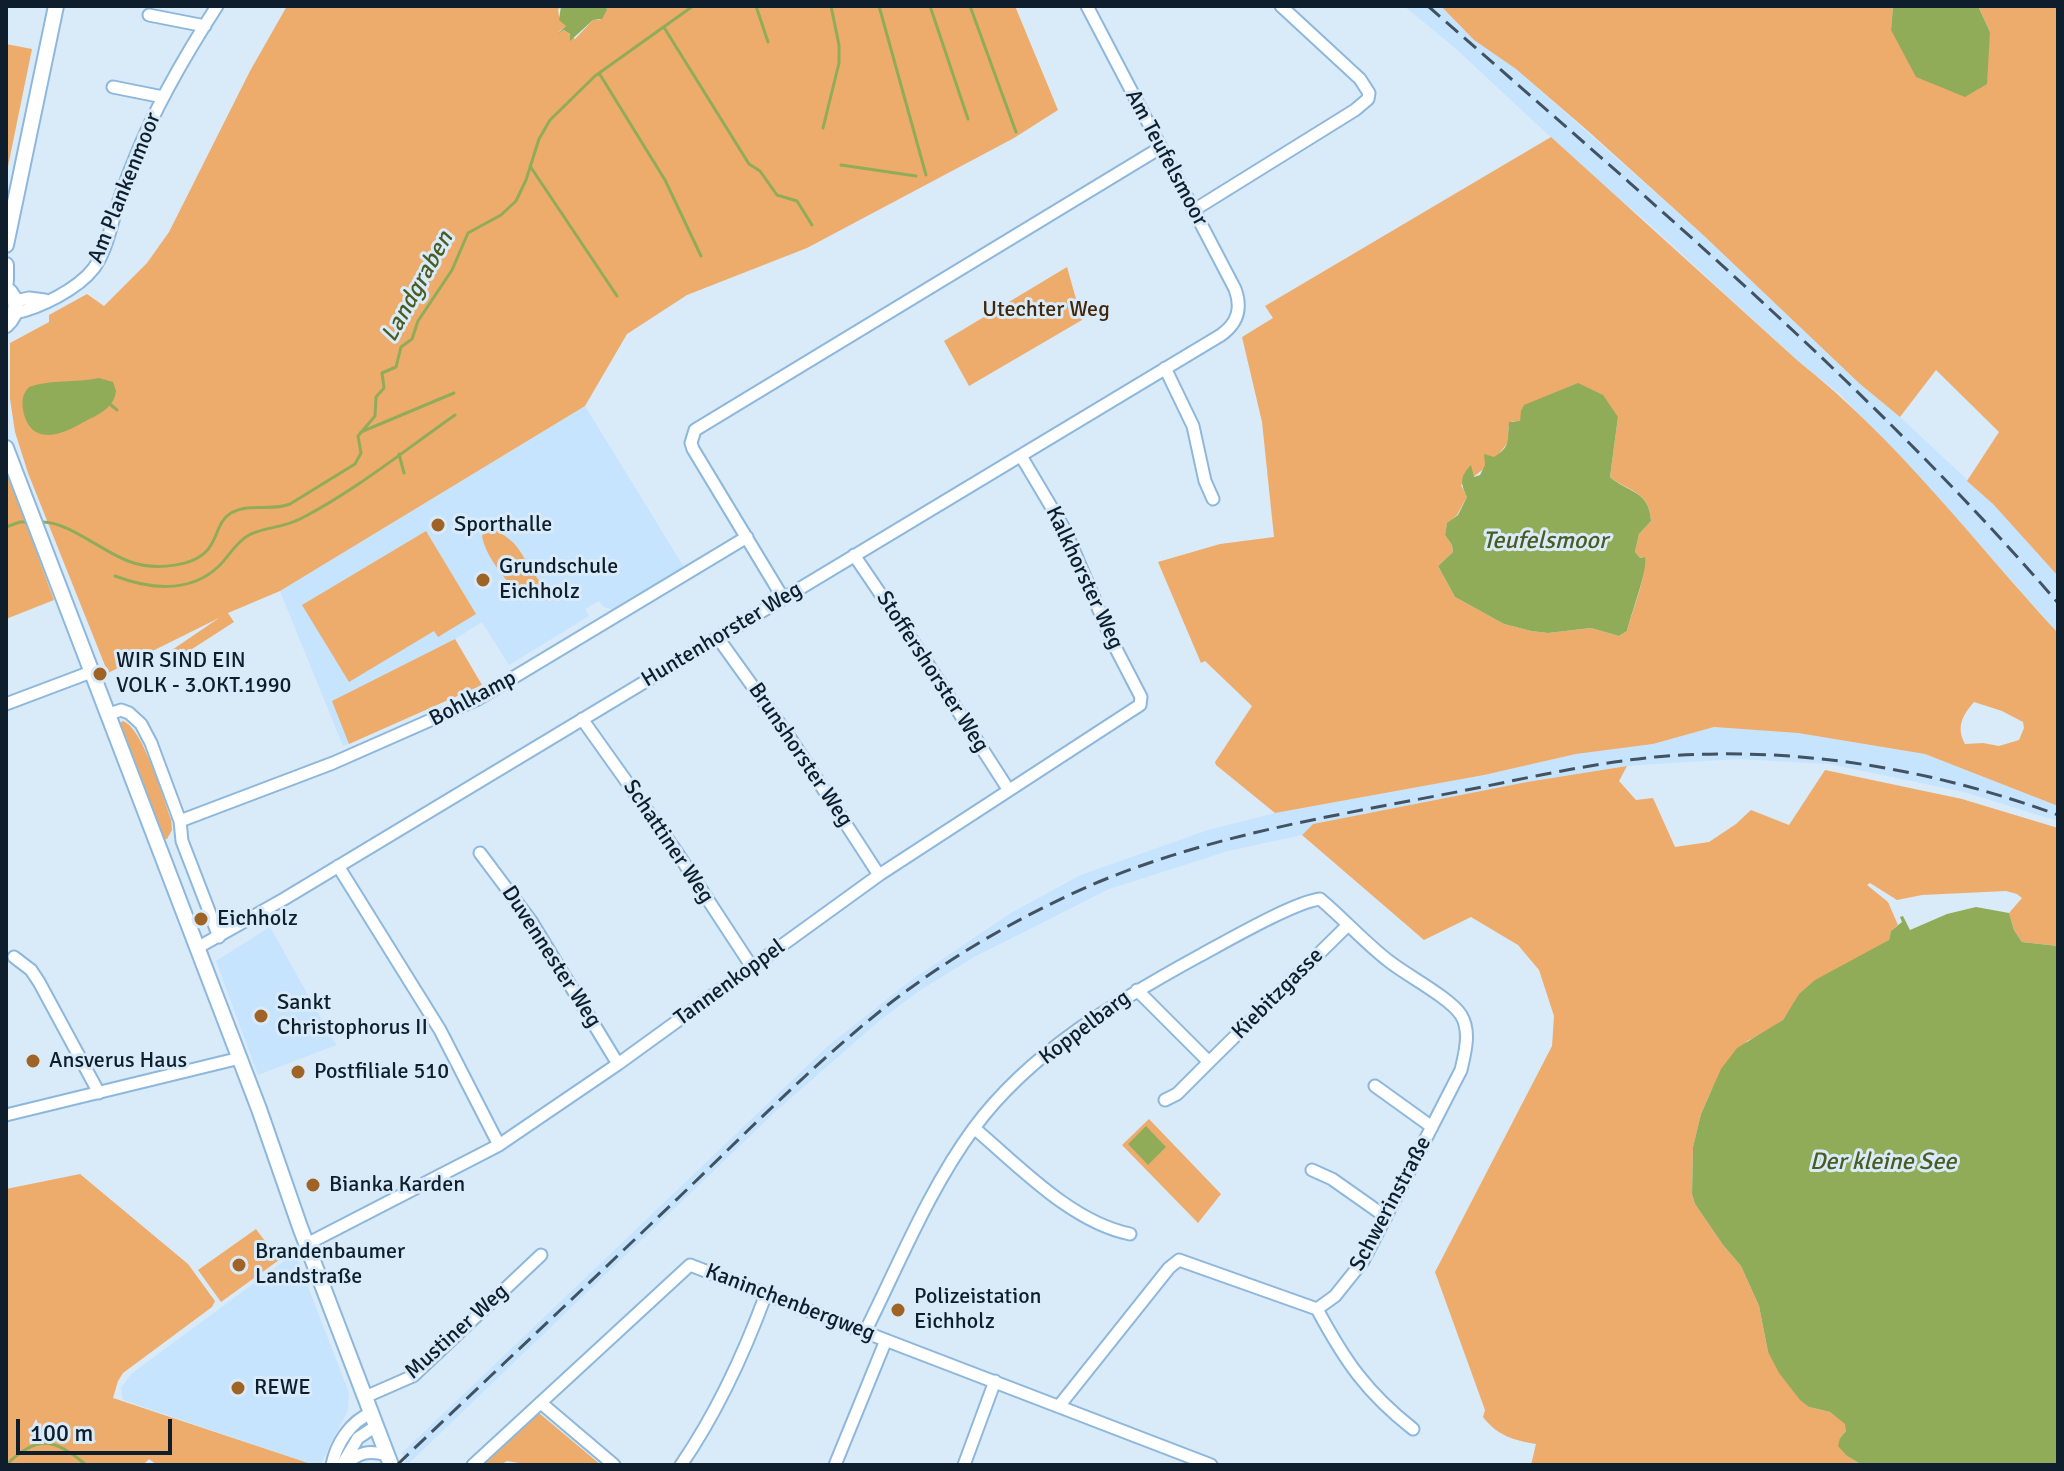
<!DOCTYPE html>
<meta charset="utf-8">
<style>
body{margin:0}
#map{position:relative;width:2064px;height:1471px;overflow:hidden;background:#d9eaf9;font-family:Signika,sans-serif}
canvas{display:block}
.frame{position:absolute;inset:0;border:8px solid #0e1e2c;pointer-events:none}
.scale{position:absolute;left:16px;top:1419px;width:156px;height:36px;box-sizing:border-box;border:4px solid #0e1e2c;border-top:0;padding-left:10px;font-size:24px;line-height:28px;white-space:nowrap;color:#0e1e2c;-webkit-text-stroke:6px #d9eaf9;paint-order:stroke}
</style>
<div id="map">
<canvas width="2064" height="1471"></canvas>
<div class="frame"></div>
<div class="scale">100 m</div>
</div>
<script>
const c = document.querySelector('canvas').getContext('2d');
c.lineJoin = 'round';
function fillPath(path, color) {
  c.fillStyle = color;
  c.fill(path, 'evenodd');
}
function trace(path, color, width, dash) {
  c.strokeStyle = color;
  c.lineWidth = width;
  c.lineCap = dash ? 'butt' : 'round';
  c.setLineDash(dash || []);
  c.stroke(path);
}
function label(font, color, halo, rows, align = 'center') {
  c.font = font + ' Signika,sans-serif';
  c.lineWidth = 6;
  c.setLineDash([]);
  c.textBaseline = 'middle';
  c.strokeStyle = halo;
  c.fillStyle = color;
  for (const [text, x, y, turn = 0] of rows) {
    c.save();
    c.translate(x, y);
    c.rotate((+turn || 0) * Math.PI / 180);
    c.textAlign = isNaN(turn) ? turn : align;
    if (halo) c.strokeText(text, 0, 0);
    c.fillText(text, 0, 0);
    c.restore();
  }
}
fillPath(new Path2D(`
 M1404 6H1441L1474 40 1516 69 1701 233 1860 384 1900 417 1993 504 2058 576V633L1947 508 1841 395 1798 361 1646 221 1600 183 1454 47Z
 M585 406 685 569 617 611 604 607 599 601 585 609 589 616 509 665 482 622 455 639 482 685 343 746 280 591Z
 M1714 727 1798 733 1925 754 2058 806V821L1964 792 1829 764 1739 759 1669 763 1627 766 1527 782 1313 824 1302 835 1228 851 1109 889 974 957 919 991 879 1021 776 1111 407 1465 402 1453 828 1046 910 981 1011 913 1081 875 1208 830 1275 813 1484 775 1576 754 1653 744Z
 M270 927 336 1045 258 1075 216 961Z
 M295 1253 349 1393 348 1410 320 1465H314L123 1400 121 1388 131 1374Z`), '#c6e4fd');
fillPath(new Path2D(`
 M287 6H561L558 10 560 21H564L566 26 558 32 565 30 575 39 593 20H600L607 10 606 6H1015L1058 110 1014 138 807 248 687 295 627 334 585 406 280 591 228 613 234 622 189 651 191 656 178 664 169 652 219 618 108 673 28 473 15 432 10 399V343L49 322V315L87 294 104 306 147 263 169 232 250 71Z
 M1441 6H1893L1891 30 1990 32 1978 6H2058V576L1993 504 1967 481 1999 432 1936 370 1900 417 1860 384 1701 233 1588 131 1516 69 1474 40Z
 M6 44 32 49 6 176Z
 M1551 137 1798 361C1897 439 1973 541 2058 633V806L1925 754 1798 733 1714 727 1653 744 1576 754 1484 775 1275 813 1216 765 1215 762 1252 706 1205 661 1201 663 1158 562 1220 544 1274 537 1262 422 1242 337 1273 318 1265 306ZM1618 417 1610 477C1630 493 1649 490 1651 521L1639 534 1635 552 1640 558 1644 557C1646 580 1633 608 1627 631L1619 636 1591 628 1548 633 1531 631 1504 624 1455 597 1438 566 1453 552 1452 545 1445 535 1447 524 1457 515 1467 497 1461 485C1480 474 1498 458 1510 439L1508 428 1512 421 1520 422 1522 418ZM1974 702 2002 711 2023 722 2024 728 2019 740 1999 746 1983 743 1965 744C1956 727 1962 716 1974 702Z
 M1067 267 1082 320 969 386 944 341Z
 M6 469 54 600 6 619Z
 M495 530C515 541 518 547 529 566 536 578 543 583 549 598L547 601 527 585 513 588C501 574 485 554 482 536L485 532Z
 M426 531 476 614 438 637 434 631 349 682 302 605Z
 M455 639 482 685 349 744 332 701Z
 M123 721C143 728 163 798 171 819L172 830 167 839H161L116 725Z
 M1627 766 1619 781 1636 800 1653 798 1675 847 1709 842 1736 824 1751 810 1789 825 1825 770 1962 799 2058 828V946L2022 942 2014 930 2009 913 2022 898 2017 894 2006 891 1922 895 1897 900 1870 883 1867 885 1888 902 1898 925 1891 931 1889 940 1791 1008 1783 1020 1767 1032 1747 1041 1712 1089 1701 1114 1693 1148 1692 1194 1695 1204 1723 1245 1741 1266 1759 1306 1768 1352 1809 1407 1830 1412 1846 1424V1431L1840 1438 1847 1456 1862 1465H1531L1536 1444C1513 1440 1498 1436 1483 1417L1485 1410 1435 1272 1552 1046 1554 1016 1539 970 1518 945 1471 917 1424 940 1302 835 1313 824 1527 782Z
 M1149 1119 1221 1194 1198 1223 1122 1145Z
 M80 1174 188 1264 215 1301 212 1307 123 1373 118 1381 113 1398 314 1465H157L149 1459 143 1465H6V1189Z
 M256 1229 279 1260 221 1302 198 1270Z
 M539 1413 601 1465H530L507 1461 500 1465H483Z`), '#eeac6c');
fillPath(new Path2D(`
 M561 6H606L607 10 602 19 593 20 570 41V34L564 30 558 33 566 26 559 20Z
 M1893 6H1978L1990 32 1987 84 1965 97 1916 77 1891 30Z
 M99 378 113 382 116 391C114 409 97 415 82 423 60 436 30 446 23 410 22 401 22 394 29 387 51 379 75 383 99 378Z
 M1578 383 1603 395 1618 417 1610 477C1630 494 1649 490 1651 521L1639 534 1635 552 1640 558 1645 557C1648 570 1631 614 1627 631L1619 636 1591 628 1548 633 1531 631 1504 624 1455 597 1438 566 1453 552 1452 545 1445 535 1447 523 1458 515 1467 497C1460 483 1460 476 1471 465L1474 477 1480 475 1485 465 1484 454 1494 457C1512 446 1507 439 1509 422L1520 421 1521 411 1524 405Z
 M1976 907 2009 913 2014 930 2022 942 2058 946V1465H1862L1847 1456 1838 1446 1840 1438 1846 1431 1845 1424 1830 1412 1809 1407 1800 1400 1779 1373 1768 1352 1759 1306 1741 1266 1723 1245 1695 1204 1692 1194 1693 1147 1701 1114 1712 1089 1721 1069 1737 1048 1783 1020 1799 994 1815 980 1889 940 1891 931 1902 922 1900 917 1903 916 1910 930 1947 914Z
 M1146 1126 1166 1147 1148 1165 1128 1144Z`), '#91ac59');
trace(new Path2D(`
 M756 6 768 42
 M879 6 926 175
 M930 6 968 119
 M970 6 1016 132
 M665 29 749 164 760 171 777 195 797 201 812 225
 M599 73 665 180 701 256
 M823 128 839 63V45L831 6
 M841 165 916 176
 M530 166 617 296
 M111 405 117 410
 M361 432 454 393
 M399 454 404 473
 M41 522C69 521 103 553 131 562 154 570 198 568 211 545 218 534 219 520 231 513 250 502 270 512 290 504L355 464 361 453 358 436 375 416 376 397 384 388 382 373 396 367 401 347 412 339 418 321 452 270 468 233 501 215 516 201 526 180 539 139 550 120 595 76 693 6
 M6 527 20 522H29
 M115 576C149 589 190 594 219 566 229 556 236 542 249 535 264 527 284 528 302 518 356 490 405 450 455 415
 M6 1465C37 1435 54 1437 86 1465`), '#91ac59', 3);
const minor = new Path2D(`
 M149 15 205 26
 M113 87 163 97
 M1194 210 1355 110 1368 99 1369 93 1360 79 1281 6
 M15 301 29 298 45 300
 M15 313C40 308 78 289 94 268 106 251 110 230 116 210 121 193 128 175 135 158 156 105 186 54 217 6
 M1165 368 1193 426 1205 481 1213 499
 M854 555 922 655 1008 789
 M783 598 693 449 691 443 695 430 1160 148
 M718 638 792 741 879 875
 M6 704 91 672
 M107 715 121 710 129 713 141 724 151 743 180 821 182 841 219 937
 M582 719 676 851 752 967
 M180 821 333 763 476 700 747 537
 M480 853 531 921 618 1064
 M338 866 440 1030 499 1145
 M197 948 284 899 1221 335C1238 323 1242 308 1235 289L1087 6
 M14 957 31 970 39 982 99 1093
 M1137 990 1209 1062 1347 926
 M1375 1086 1432 1127
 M1165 1100 1177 1094 1209 1062
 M6 1115 240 1058
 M974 1128C1019 1166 1071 1222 1130 1234
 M1312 1170 1332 1179 1386 1217
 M307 1244 499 1145 618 1064 879 875 1140 705 1141 697 1113 643 1065 530 1021 456
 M1317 1309C1345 1361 1366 1392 1413 1429
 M865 1332C899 1264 929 1189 974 1128 1030 1052 1117 1001 1199 956 1225 942 1294 902 1320 899 1344 919 1365 943 1390 962 1408 976 1450 998 1461 1015 1471 1031 1465 1053 1461 1070L1363 1261 1335 1296 1317 1309 1179 1260 1169 1268 1059 1406
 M365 1397 413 1376 541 1255
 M541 1403 614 1465
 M332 1465C336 1444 350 1422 371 1413
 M342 1465 358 1438 376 1426
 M345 1465C359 1452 369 1450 387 1455
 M473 1465 690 1265 1211 1465
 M681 1465C718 1411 744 1354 766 1294
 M835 1465 886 1340
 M964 1465 995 1381`);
const major = new Path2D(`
 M6 245 56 6
 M6 265V281
 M6 288C19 299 18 314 6 325
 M6 448 259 1109 300 1227 391 1465`);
trace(minor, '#8db8dc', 15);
trace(major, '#8db8dc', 18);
trace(minor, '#fff', 11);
trace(major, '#fff', 14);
trace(new Path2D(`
 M1428 6C1645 197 1869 384 2058 603
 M397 1465C489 1377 582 1290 674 1202 743 1136 810 1067 884 1008 946 959 1017 918 1089 886 1212 833 1346 814 1477 788 1536 776 1595 763 1655 757 1792 745 1930 768 2058 815`), '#425261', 3, [16, 8]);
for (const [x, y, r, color] of [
 [438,525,8,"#9f6425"],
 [483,580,8,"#9f6425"],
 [100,674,8,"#9f6425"],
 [201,919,8,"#9f6425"],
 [261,1016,8,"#9f6425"],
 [33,1061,8,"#9f6425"],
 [298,1072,8,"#9f6425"],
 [313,1185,8,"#9f6425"],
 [239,1265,8,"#9f6425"],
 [898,1310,8,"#9f6425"],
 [238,1388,8,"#9f6425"]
]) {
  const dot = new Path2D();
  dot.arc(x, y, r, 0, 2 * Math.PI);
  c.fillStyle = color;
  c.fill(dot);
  trace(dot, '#d9eaf9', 3);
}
label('22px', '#0e1e2c', '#d9eaf9', [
 ["Am Teufelsmoor",1166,158,62],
 ["Am Plankenmoor",125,188,-68],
 ["Kalkhorster Weg",1084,578,65],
 ["Huntenhorster Weg",722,635,-31],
 ["Stoffershorster Weg",932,672,57],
 ["Bohlkamp",473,699,-28],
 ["Brunshorster Weg",800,755,56],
 ["Schattiner Weg",668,842,56],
 ["Duvennester Weg",551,957,57],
 ["Tannenkoppel",730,983,-36],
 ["Kiebitzgasse",1278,994,-45],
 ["Koppelbarg",1085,1028,-37],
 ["Schwerinstraße",1391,1204,-62],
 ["Kaninchenbergweg",790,1303,21],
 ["Mustiner Weg",457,1332,-42]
]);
label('22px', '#42270a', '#d9eaf9', [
 ["Utechter Weg",1046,310]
]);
label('22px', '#0e1e2c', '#d9eaf9', [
 ["Sporthalle",454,525],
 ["Grundschule",499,567],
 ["Eichholz",499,592],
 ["WIR SIND EIN",116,661],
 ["VOLK - 3.OKT.1990",116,686],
 ["Eichholz",217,919],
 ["Sankt",277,1003],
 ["Christophorus II",277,1028],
 ["Ansverus Haus",49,1061],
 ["Postfiliale 510",314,1072],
 ["Bianka Karden",329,1185],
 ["Brandenbaumer",255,1252],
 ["Landstraße",255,1277],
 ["Polizeistation",914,1297],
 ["Eichholz",914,1322],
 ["REWE",254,1388]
], 'left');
label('italic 24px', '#4a5c21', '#d9eaf9', [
 ["Landgraben",418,287,-61],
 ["Teufelsmoor",1545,542],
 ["Der kleine See",1883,1163]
]);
</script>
